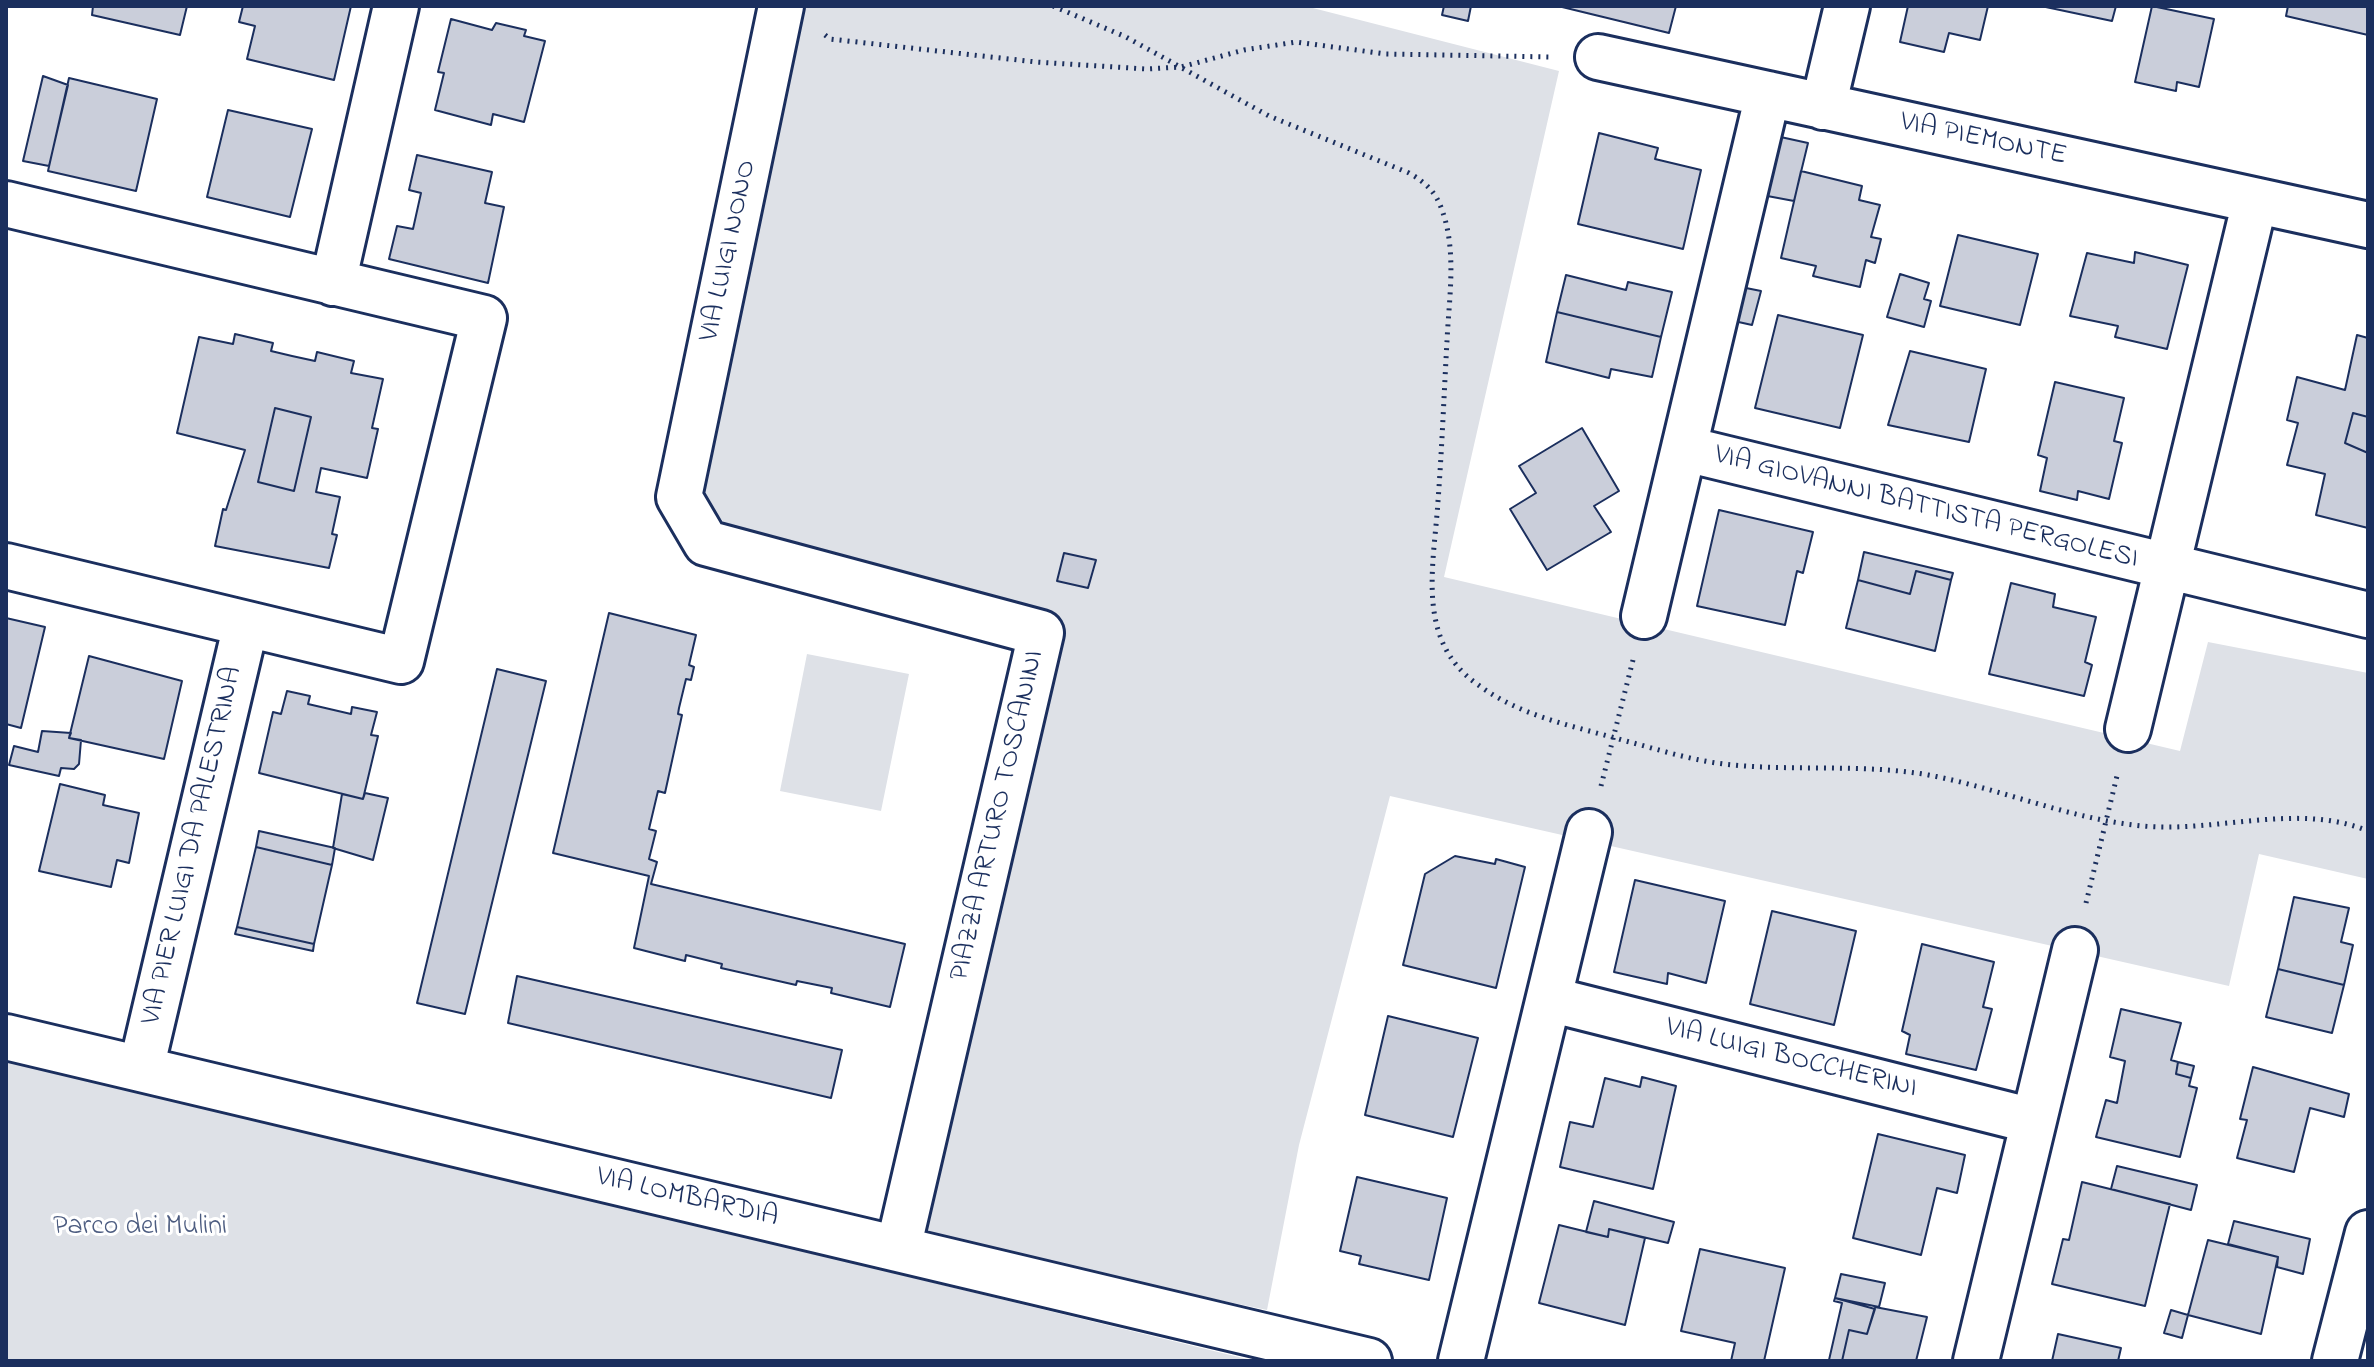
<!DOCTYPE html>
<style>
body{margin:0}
#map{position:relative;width:2374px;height:1367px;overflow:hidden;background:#fff;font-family:"Indie Flower",sans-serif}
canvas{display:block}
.frame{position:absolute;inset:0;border:8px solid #1b2f5e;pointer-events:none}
</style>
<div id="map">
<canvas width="2374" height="1367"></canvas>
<div class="frame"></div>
</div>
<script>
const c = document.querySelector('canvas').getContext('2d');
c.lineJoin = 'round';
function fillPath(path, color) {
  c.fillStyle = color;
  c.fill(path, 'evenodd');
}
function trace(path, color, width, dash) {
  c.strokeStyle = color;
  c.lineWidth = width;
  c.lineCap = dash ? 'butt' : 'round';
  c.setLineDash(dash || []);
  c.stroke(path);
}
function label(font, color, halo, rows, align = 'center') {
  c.font = font + ' "Indie Flower",sans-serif';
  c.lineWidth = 6;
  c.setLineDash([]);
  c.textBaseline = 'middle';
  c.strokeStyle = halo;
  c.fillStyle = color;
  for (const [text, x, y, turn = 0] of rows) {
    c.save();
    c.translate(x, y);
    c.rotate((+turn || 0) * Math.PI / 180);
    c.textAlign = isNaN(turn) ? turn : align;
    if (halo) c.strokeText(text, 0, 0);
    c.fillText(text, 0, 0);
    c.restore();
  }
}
fillPath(new Path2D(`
 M798 6H1305L1559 71 1444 577 2180 751 2208 642 2368 673V879L2259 854 2229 986 1390 796 1299 1145 1267 1310 913 1236 1056 616 727 526 701 495Z
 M807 654 909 674 881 811 780 791Z
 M6 1062 367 1145 1255 1361H6Z`), '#dee1e7');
const building = new Path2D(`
 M93 6H187L180 35 92 15Z
 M243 6H351L334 80 247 59 255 26 239 22Z
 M1444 6H1471L1468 21 1442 15Z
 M1558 6H1676L1669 33Z
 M1908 6H1988L1980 40 1949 33 1944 52 1900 42Z
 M2041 6H2116L2112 21Z
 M2152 6 2214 19 2199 87 2177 82 2176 91 2135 82Z
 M2288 6H2368V35L2286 16Z
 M451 19 492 30 496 23 526 30 524 36 545 41 524 122 493 114 491 125 435 110 444 73 438 72Z
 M43 76 68 85 49 166 23 161Z
 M69 78 157 99 136 191 48 171Z
 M228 110 312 129 290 217 207 197Z
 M1599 133 1658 148 1655 159 1701 170 1683 249 1578 224Z
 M1776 136 1808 143 1794 201 1762 195Z
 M417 155 492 172 485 203 504 207 488 283 389 259 397 226 413 229 421 193 409 190Z
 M1801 171 1862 186 1859 200 1880 205 1871 237 1881 239 1875 263 1866 260 1860 287 1813 276 1816 266 1781 258Z
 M1958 235 2038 254 2020 325 1940 306Z
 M2135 252 2188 265 2167 349 2115 337 2118 326 2070 316 2087 253 2134 263Z
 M1900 274 1929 283 1924 299 1931 301 1924 327 1887 317Z
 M1566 275 1626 290 1628 282 1672 292 1661 337 1557 312Z
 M1741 287 1761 291 1752 325 1734 321Z
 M1557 312 1661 337 1652 377 1611 369 1609 378 1546 362Z
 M1778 315 1863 335 1840 428 1755 408Z
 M235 334 273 343 271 351 292 356 315 361 317 352 354 361 351 373 383 379 372 428 378 429 367 478 321 468 316 492 340 497 332 534 337 535 329 568 215 546 223 509 226 510 245 450 177 433 199 337 233 344ZM275 408 311 417 294 491 258 482Z
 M2357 335 2368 338V417L2353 413 2345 443 2368 453V528L2316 515 2325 474 2287 465 2298 423 2287 420 2297 377 2345 390Z
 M1910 351 1986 369 1969 442 1888 425Z
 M2055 382 2124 398 2114 441 2122 443 2109 499 2078 491 2077 500 2040 491 2047 458 2038 455Z
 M275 408 311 417 294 491 258 482Z
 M2353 413 2368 417V453L2345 443Z
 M1582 428 1619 491 1594 506 1611 532 1547 570 1510 509 1536 493 1519 466Z
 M1719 510 1813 532 1803 573 1797 571 1785 625 1697 606Z
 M1864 552 1953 573 1951 580 1916 571 1910 594 1858 580Z
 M1064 553 1096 560 1088 588 1057 581Z
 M1916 571 1951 580 1935 651 1846 628 1858 580 1910 594Z
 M2011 583 2055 594 2053 607 2096 617 2085 662 2092 665 2084 696 1989 674Z
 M609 613 696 635 689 665 694 667 691 680 686 679 679 708 678 714 682 715 665 793 658 791 649 829 656 831 649 859 657 862 651 884 905 944 890 1007 831 993 832 988 797 981 796 985 721 968 722 964 686 955 685 961 634 948 649 876 553 853Z
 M6 618 45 627 21 728 6 724Z
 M89 656 182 681 164 759 69 738Z
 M497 669 546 681 465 1014 417 1003Z
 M287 691 310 696 308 704 351 714 352 707 377 712 371 735 378 736 363 799 259 773 273 712 281 714Z
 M42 731 71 733 69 738 81 740 79 764 74 769 61 768 59 776 9 765 14 746 38 752Z
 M60 784 105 795 103 805 139 813 129 863 117 860 111 887 39 871Z
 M365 793 388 798 373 860 333 848 342 794 363 799Z
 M259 831 335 848 332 865 256 847Z
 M256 847 332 865 314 944 237 927Z
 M1455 856 1495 864 1496 859 1525 867 1496 988 1403 965 1425 874Z
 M1635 880 1725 901 1706 983 1668 973 1667 984 1614 972Z
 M2294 897 2349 908 2341 942 2353 945 2344 985 2278 969Z
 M1772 911 1856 931 1834 1025 1750 1004Z
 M237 927 314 944 313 951 235 934Z
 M1922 944 1994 962 1983 1007 1992 1009 1976 1070 1906 1054 1910 1035 1902 1031Z
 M2278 969 2344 985 2332 1033 2266 1017Z
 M517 976 842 1050 831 1098 508 1023Z
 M2121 1009 2181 1023 2171 1060 2178 1062 2176 1074 2191 1078 2189 1086 2197 1088 2180 1157 2096 1137 2106 1100 2117 1103 2125 1061 2110 1057Z
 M1388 1016 1478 1038 1453 1137 1365 1115Z
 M2178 1062 2194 1066 2191 1078 2176 1074Z
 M2253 1067 2349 1094 2344 1117 2310 1108 2294 1172 2237 1158 2247 1120 2240 1119Z
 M1642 1077 1676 1086 1653 1189 1560 1167 1570 1122 1593 1127 1605 1078 1640 1087Z
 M1878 1134 1965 1155 1957 1193 1937 1188 1921 1255 1853 1238Z
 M2117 1166 2197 1185 2191 1210 2111 1189Z
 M1357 1177 1447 1198 1429 1280 1359 1264 1361 1256 1340 1251Z
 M2082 1182 2170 1204 2145 1306 2052 1284 2063 1239 2069 1240Z
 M1594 1201 1674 1222 1668 1243 1609 1229 1608 1237 1586 1232Z
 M2234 1221 2310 1239 2303 1274 2277 1267 2278 1257 2228 1244Z
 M1559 1225 1608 1237 1609 1229 1645 1238 1625 1325 1539 1303Z
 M2208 1240 2278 1257 2261 1334 2188 1315Z
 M1700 1249 1785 1268 1764 1361H1731L1735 1343 1681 1331Z
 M1841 1274 1885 1283 1879 1307 1835 1298Z
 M1835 1298 1875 1309 1867 1334 1849 1330 1842 1361 1829 1360 1842 1303 1834 1301Z
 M1875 1307 1927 1317 1916 1361H1842L1849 1330 1867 1334Z
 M2171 1310 2188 1315 2182 1338 2164 1333Z
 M2058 1334 2121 1348 2118 1361H2052Z`);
fillPath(building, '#caceda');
trace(building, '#1b2f5e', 2);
const street = new Path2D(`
 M781 6 679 497 706 543 1041 633 898 1249
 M1598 57 2368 225
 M1823 107 1847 6
 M6 204 484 318 401 661 6 566
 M333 283 396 6
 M1686 449 2368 615
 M1644 616 1768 94
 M2128 729 2255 201
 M1549 999 2033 1121
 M6 1037 1369 1361
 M141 1069 246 624
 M1461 1361 1589 832
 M1976 1361 2075 950
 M2335 1361 2368 1233`);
trace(street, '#1b2f5e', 50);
trace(new Path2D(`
 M1053 6 1126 37 1269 116 1409 173C1425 182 1436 192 1442 210 1457 251 1449 298 1447 341 1444 394 1442 448 1438 501 1434 565 1415 640 1477 684 1521 717 1574 726 1626 741 1660 750 1697 762 1733 765 1796 771 1859 764 1923 774 1997 787 2068 819 2143 826 2216 833 2299 802 2368 831
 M825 35 830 39 1036 62 1146 69 1181 67 1244 50 1296 42 1386 54 1553 57
 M1601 786 1633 660
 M2086 903 2117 776`), '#1b2f5e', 5, [2, 6]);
trace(street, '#fff', 44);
label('28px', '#1b2f5e', '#fff', [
 ["VIA PIEMONTE",1983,141,12],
 ["VIA LUIGI NONO",730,251,-78],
 ["VIA GIOVANNI BATTISTA PERGOLESI",1926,509,14],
 ["PIAZZA ARTURO TOSCANINI",999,816,-77],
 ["VIA PIER LUIGI DA PALESTRINA",194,846,-77],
 ["VIA LUIGI BOCCHERINI",1791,1060,14],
 ["VIA LOMBARDIA",687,1199,13]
]);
label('28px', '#4c5c80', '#fff', [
 ["Parco dei Mulini",140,1228]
]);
</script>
